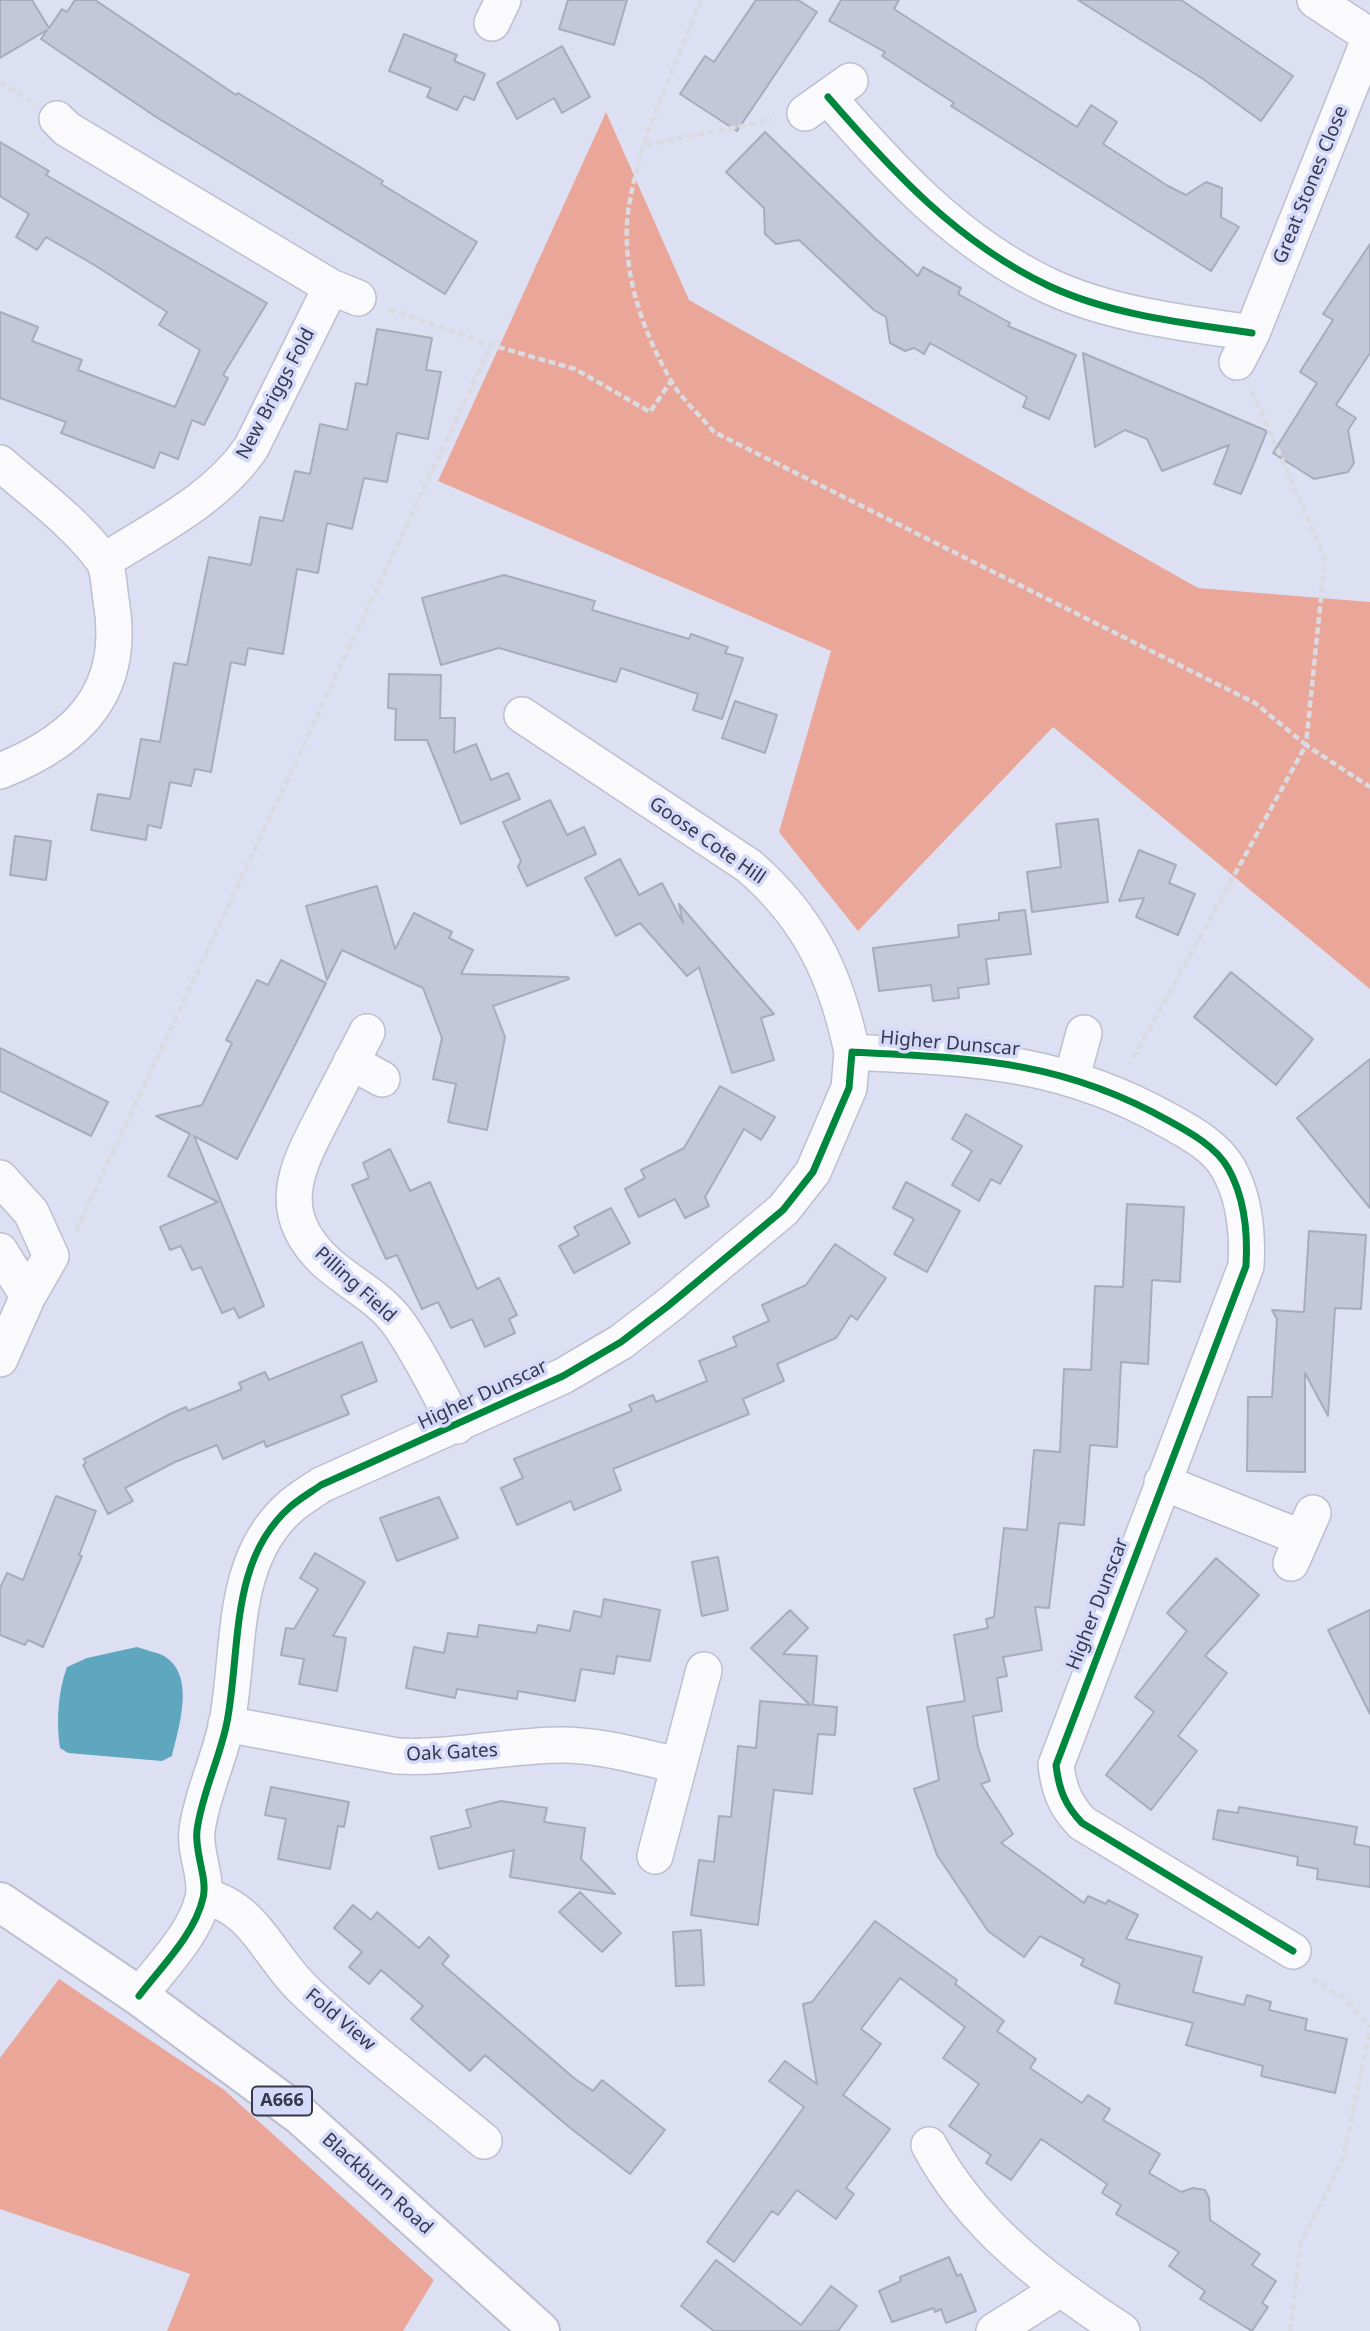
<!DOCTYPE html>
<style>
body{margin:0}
canvas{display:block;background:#dde0f3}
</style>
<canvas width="1370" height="2331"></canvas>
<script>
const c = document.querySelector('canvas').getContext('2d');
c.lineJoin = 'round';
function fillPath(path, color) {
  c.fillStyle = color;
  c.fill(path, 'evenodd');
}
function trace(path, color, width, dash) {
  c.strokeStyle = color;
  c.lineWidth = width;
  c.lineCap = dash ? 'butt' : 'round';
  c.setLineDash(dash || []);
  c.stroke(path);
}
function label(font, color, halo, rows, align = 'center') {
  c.font = font + ' "Noto Sans",sans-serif';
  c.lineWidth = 7;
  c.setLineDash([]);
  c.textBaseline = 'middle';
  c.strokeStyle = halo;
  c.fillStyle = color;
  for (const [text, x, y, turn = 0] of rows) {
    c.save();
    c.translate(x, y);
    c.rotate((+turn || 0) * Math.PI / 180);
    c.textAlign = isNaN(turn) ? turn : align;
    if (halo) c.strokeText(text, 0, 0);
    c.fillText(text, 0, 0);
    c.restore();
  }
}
fillPath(new Path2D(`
 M606 112 689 300 1198 588 1370 602V989L1053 727 858 931 779 832 831 651 438 481Z
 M59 1979 223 2089 434 2280 403 2331H167L190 2274 0 2209V2058Z`), '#eaa799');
fillPath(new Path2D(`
 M137 1647C145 1650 156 1652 164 1656 196 1675 179 1727 172 1756L162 1761 68 1753 60 1748C56 1723 58 1691 67 1667L87 1658Z`), '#5fa7be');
const building = new Path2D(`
 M0 0H32L49 28 62 9 67 12 75 0H95L236 95 238 93 383 181 381 184 477 242 445 294 156 117 41 39 47 30 0 58Z
 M568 0H627L614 45 559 29Z
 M756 0H798L817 12 737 131 680 94 705 56 714 62Z
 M841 0H899L894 9 1077 127 1091 105 1117 122 1103 144 1168 186 1186 195 1206 182 1222 188 1221 217 1239 227 1211 271 951 106 954 103 882 56 885 52 829 21Z
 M1078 0H1181L1293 76 1261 121 1203 79Z
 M404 34 457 55 454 61 485 74 474 100 464 96 457 110 427 97 431 88 389 71Z
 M562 46 590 97 562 113 554 98 517 119 497 83Z
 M765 132 877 240 918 276 923 267 961 288 958 294 1010 323 1008 326 1076 355 1049 419 1023 407 1027 397 930 343 924 354 914 348 905 351 890 343 886 317 874 310 799 240 776 244 765 234 764 208 726 172Z
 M0 142 49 171 46 175 267 303 223 375 228 378 204 425 192 420 178 459 160 452 154 468 61 433 66 422 0 398V312L38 327 32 341 82 360 78 370 175 407 200 350 159 325 167 312 96 266 46 237 37 250 16 237 29 214 0 196Z
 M1370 244V353L1336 405 1356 418 1348 430 1354 463 1348 472 1314 479 1273 453 1317 383 1300 372 1333 320 1323 314Z
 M377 329 432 338 426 370 441 372 428 439 397 433 387 482 364 478 352 529 327 523 318 573 297 569 283 654 248 648 245 665 231 662 211 772 195 769 191 786 170 782 161 828 148 825 146 840 91 830 98 794 130 799 141 739 160 742 174 663 187 665 209 557 251 565 260 517 283 521 295 471 310 474 320 424 347 430 356 383 367 385Z
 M1083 353 1267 431 1241 494 1214 484 1229 445 1162 471 1147 439 1125 430 1095 447Z
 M504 575 595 601 592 610 689 639 691 634 728 647 725 653 743 658 722 719 693 710 698 694 621 668 616 682 499 648 441 665 422 598Z
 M389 674 441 675 440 718H455L454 753 476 744 491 780 508 773 520 799 461 824 427 740H395L396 709 388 708Z
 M735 701 777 715 765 753 722 738Z
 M550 800 567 835 584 827 596 854 527 886 518 867 521 861 503 822Z
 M1098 819 1108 902 1032 912 1027 872 1061 867 1056 824Z
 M15 836 51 841 46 880 10 875Z
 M1139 850 1176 865 1169 883 1195 894 1178 935 1136 917 1144 898 1119 901Z
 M620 859 639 895 662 883 683 923 679 904 774 1014 761 1018 774 1060 732 1073 699 967 687 976 640 923 616 936 585 878Z
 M377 886 395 949 414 913 452 932 449 938 473 950 461 974 568 977 569 979 493 1006 505 1037 487 1130 448 1122 456 1084 433 1079 442 1038 423 988 342 950 327 980 306 906Z
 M1025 910 1031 954 986 959 989 984 958 988 959 998 933 1001 931 985 879 991 873 948 959 937 958 925 999 920V913Z
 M281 960 326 983 300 1035 237 1159 194 1136 264 1306 239 1318 234 1308 222 1313 201 1267 192 1270 181 1246 170 1250 160 1227 218 1202 168 1176 190 1134 156 1116 202 1105 232 1043 226 1040 257 980 268 985Z
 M1231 972 1313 1039 1276 1085 1194 1017Z
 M0 1048 108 1102 91 1136 0 1091Z
 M1370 1059V1208L1297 1118Z
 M720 1086 775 1117 761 1140 744 1129 705 1197 709 1206 685 1218 675 1199 639 1217 625 1189 645 1178 641 1170 684 1148Z
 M966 1114 1022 1146 1000 1184 991 1179 979 1201 952 1185 972 1151 952 1139Z
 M390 1149 410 1191 430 1182 477 1289 499 1278 517 1315 509 1319 515 1333 485 1347 472 1319 451 1328 438 1302 422 1309 397 1255 386 1259 352 1185 369 1178 363 1163Z
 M906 1182 960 1211 927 1272 894 1254 914 1219 893 1208Z
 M1127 1204 1184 1207 1180 1282 1152 1280 1148 1364 1121 1362 1117 1447 1090 1445 1084 1525 1059 1523 1049 1608 1035 1607 1042 1650 1003 1657 1007 1676 997 1678 1002 1711 973 1716 978 1747 990 1781 981 1784 1013 1834 1001 1843 1084 1903 1088 1896 1106 1904 1108 1900 1138 1915 1126 1939 1202 1957 1193 1992 1244 2005 1247 1995 1271 2002 1269 2010 1307 2019 1305 2030 1347 2039 1335 2093 1261 2076 1263 2066 1186 2045 1193 2023 1115 2003 1120 1984 1081 1965 1084 1959 1040 1936 1024 1957 988 1931 937 1855 914 1789 939 1780 927 1707 965 1701 954 1635 988 1628 986 1619 994 1617 1004 1528 1027 1530 1034 1450 1060 1452 1064 1369 1091 1370 1095 1286 1123 1287Z
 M611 1208 630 1243 574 1273 559 1246 579 1235 574 1227Z
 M1309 1231 1366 1235 1361 1309 1335 1308 1328 1416 1305 1373V1472L1247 1471 1248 1397H1272L1277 1319 1272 1310 1304 1312Z
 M835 1244 886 1278 857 1320 851 1315 836 1338 777 1364 784 1381 743 1399 749 1414 613 1469 621 1490 574 1510 571 1501 517 1525 501 1488 523 1478 514 1459 632 1411 629 1405 653 1395 656 1402 707 1381 699 1361 737 1346 733 1337 769 1321 762 1305 806 1285Z
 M362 1342 377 1381 341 1396 349 1414 266 1447 264 1441 223 1459 217 1445 175 1462 125 1488 133 1501 108 1514 83 1465 86 1463 84 1459 170 1414 186 1407 188 1411 242 1389 239 1383 265 1372 269 1380Z
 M56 1496 96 1511 79 1555 82 1556 43 1647 28 1640 25 1645 0 1635V1588L7 1573 23 1580Z
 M439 1497 458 1538 397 1561 380 1518Z
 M315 1553 365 1582 333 1636 346 1638 337 1691 299 1684 304 1659 281 1655 286 1628 294 1629 318 1589 300 1578Z
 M718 1557 728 1610 702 1616 692 1562Z
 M1216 1558 1259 1595 1205 1656 1227 1673 1178 1736 1197 1751 1151 1810 1106 1775 1154 1712 1135 1697 1187 1631 1167 1613Z
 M604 1599 660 1610 650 1661 617 1656 614 1674 581 1669 575 1701 518 1691 517 1699 457 1689 455 1698 406 1688 414 1647 444 1653 448 1633 477 1637 479 1625 536 1633 538 1625 570 1631 574 1611 601 1617Z
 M790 1610 808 1628 783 1654 817 1656 813 1705 837 1707 835 1735 818 1734 812 1794 774 1790 758 1925 691 1915 699 1860 714 1862 719 1816 731 1817 738 1746 756 1748 760 1701 810 1705 751 1648Z
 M1370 1610V1714L1328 1630Z
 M271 1787 349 1802 344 1827 338 1826 330 1869 278 1859 286 1819 265 1815Z
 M501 1801 547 1808 544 1822 585 1828 581 1859 615 1894 510 1877 514 1850 439 1869 431 1837 471 1827 466 1810Z
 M1239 1807 1357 1827 1354 1844 1370 1847V1887L1317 1879 1318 1869 1297 1865 1298 1857 1213 1839 1218 1810 1238 1813Z
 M580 1892 621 1933 602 1952 559 1912Z
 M353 1905 371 1920 377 1912 419 1948 429 1937 449 1956 442 1964 575 2079 593 2091 602 2080 665 2130 630 2174 569 2127 485 2055 470 2071 411 2019 423 2006 381 1970 369 1984 349 1967 362 1952 334 1928Z
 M875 1921 957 1980 955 1984 1004 2021 997 2031 1036 2059 1030 2068 1082 2103 1088 2095 1110 2109 1103 2120 1160 2154 1149 2173 1181 2192 1193 2188 1205 2190 1209 2198 1210 2220 1260 2254 1252 2265 1276 2281 1262 2303 1268 2307 1252 2331 1200 2299 1205 2291 1169 2266 1179 2252 1116 2214 1121 2205 1102 2193 1107 2184 1041 2139 1011 2180 986 2163 991 2155 949 2126 979 2084 943 2058 965 2027 900 1978 861 2029 881 2044 843 2095 890 2129 846 2188 854 2194 836 2219 797 2190 778 2215 772 2211 734 2262 707 2242 804 2107 769 2081 785 2061 817 2084 803 2004 812 2002Z
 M701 1930 704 1985 676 1986 673 1932Z
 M949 2257 957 2276 961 2274 976 2311 946 2323 941 2309 935 2312 934 2308 892 2322 879 2291 901 2281 900 2277Z
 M716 2260 801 2325 831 2286 857 2306 838 2331H714L681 2306Z`);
fillPath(building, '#c3c8d8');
trace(building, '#a6acbb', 2);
const minor = new Path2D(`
 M1315 0 1370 36
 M492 23 503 0
 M828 97C893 172 958 243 1049 286 1111 315 1185 323 1252 333
 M805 113 850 81
 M57 119 67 129 331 287 358 298
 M1237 362 1252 333 1370 37
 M0 463C34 493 75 522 102 559 109 568 109 588 111 600 127 691 79 740 0 771
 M104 561C156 528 215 500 251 448L331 287
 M522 715 749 866C809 918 836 975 852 1052
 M367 1032C353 1059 339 1086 325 1113 297 1167 272 1211 326 1262 349 1283 380 1297 399 1324 421 1355 438 1392 457 1426
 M351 1062 382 1079
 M1072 1077 1084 1033
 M0 1178 31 1212 51 1256 28 1296 0 1359
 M0 1251 28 1296
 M1162 1482 1302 1538
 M1291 1563 1313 1513
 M226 1724 397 1756C452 1759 507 1745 562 1745 601 1745 640 1757 678 1765
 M655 1856 704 1670
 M204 1896C256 1909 267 1954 303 1989 358 2042 425 2092 484 2141
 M139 1996C161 1967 195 1934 203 1898 208 1878 194 1852 197 1830 202 1793 220 1758 227 1722 241 1649 229 1561 290 1507 299 1499 311 1492 321 1485L563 1376 621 1342 668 1306 783 1210 813 1172 849 1088 852 1052C973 1058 1062 1060 1171 1122 1191 1133 1216 1147 1228 1168 1245 1198 1248 1232 1246 1266L1056 1765C1059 1790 1065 1805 1082 1823L1293 1951
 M929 2145C972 2226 1047 2282 1122 2331
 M994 2331 1059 2290`);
const highway = new Path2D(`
 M0 1902 139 1996 300 2115 540 2331`);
trace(minor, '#bdbecf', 38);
trace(highway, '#bdbecf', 42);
trace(new Path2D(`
 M701 0C676 65 642 132 630 200 618 261 640 326 670 379 680 398 700 415 714 432L1255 703 1306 745 1130 1064
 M0 82 31 101
 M646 145 772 120
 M389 309 491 345 575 369 650 412 671 381
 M1252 391 1325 558 1306 745 1370 787
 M76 1231 491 345
 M1312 1979 1344 1998 1370 2027
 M1290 2331 1301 2242 1343 2159 1370 2030`), '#dadae0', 4.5, [7, 3.5]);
trace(minor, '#fafafd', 35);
trace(highway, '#fafafd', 38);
trace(new Path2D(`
 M828 97C893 172 958 243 1049 286 1111 315 1185 323 1252 333
 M139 1996C161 1967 195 1934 203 1898 208 1878 194 1852 197 1830 202 1793 220 1758 227 1722 241 1649 229 1561 290 1507 299 1499 311 1492 321 1485L563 1376 621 1342 668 1306 783 1210 813 1172 849 1088 852 1052C973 1058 1062 1060 1171 1122 1191 1133 1216 1147 1228 1168 1245 1198 1248 1232 1246 1266L1056 1765C1059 1790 1065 1805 1082 1823L1293 1951`), '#00873e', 7);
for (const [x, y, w] of [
 [282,2101,60]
]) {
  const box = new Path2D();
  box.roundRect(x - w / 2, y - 14.5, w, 29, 5);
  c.fillStyle = '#d5dafb';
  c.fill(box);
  trace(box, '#37394a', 2);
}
label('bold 18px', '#37394a', null, [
 ["A666",282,2101]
]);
label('19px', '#37394a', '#d5dafb', [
 ["Great Stones Close",1311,185,-68],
 ["New Briggs Fold",276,394,-62],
 ["Goose Cote Hill",707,841,35],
 ["Higher Dunscar",950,1044,5],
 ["Pilling Field",355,1285,42],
 ["Higher Dunscar",483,1395,-25],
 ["Higher Dunscar",1098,1604,-69],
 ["Oak Gates",452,1753,-3],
 ["Fold View",340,2020,40],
 ["Blackburn Road",377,2184,42]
]);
</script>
